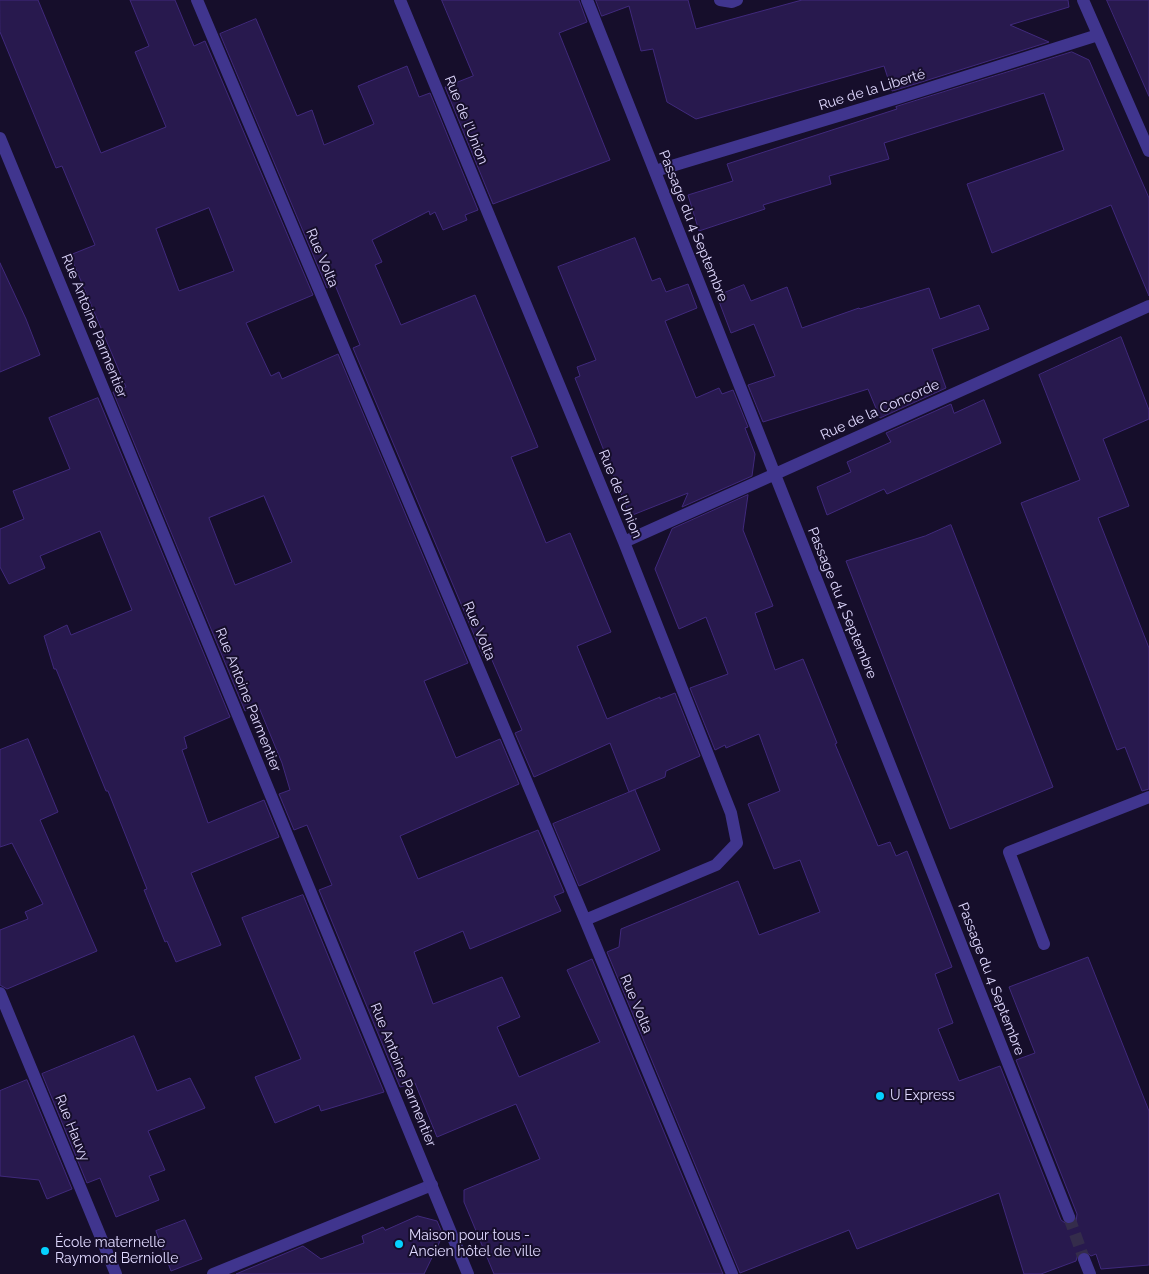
<!DOCTYPE html>
<meta charset="utf-8">
<style>
body{margin:0}
canvas{display:block;background:#160e2b}
</style>
<canvas width="1149" height="1274"></canvas>
<script>
const c = document.querySelector('canvas').getContext('2d');
c.lineJoin = 'round';
function fillPath(path, color) {
  c.fillStyle = color;
  c.fill(path, 'evenodd');
}
function trace(path, color, width, dash) {
  c.strokeStyle = color;
  c.lineWidth = width;
  c.lineCap = dash ? 'butt' : 'round';
  c.setLineDash(dash || []);
  c.stroke(path);
}
function label(font, color, halo, rows, align = 'center') {
  c.font = font + ' Raleway,sans-serif';
  c.lineWidth = 4;
  c.setLineDash([]);
  c.textBaseline = 'middle';
  c.strokeStyle = halo;
  c.fillStyle = color;
  for (const [text, x, y, turn = 0] of rows) {
    c.save();
    c.translate(x, y);
    c.rotate((+turn || 0) * Math.PI / 180);
    c.textAlign = isNaN(turn) ? turn : align;
    if (halo) c.strokeText(text, 0, 0);
    c.fillText(text, 0, 0);
    c.restore();
  }
}
const building = new Path2D(`
 M0 0H38L101 153 166 127 135 52 149 46 130 0H175L194 46 205 41 313 295 246 323 271 376 279 372 282 379 338 354 468 663 424 681 456 758 500 739 519 784 400 836 418 879 538 830 564 892 554 896 561 911 470 949 463 931 414 952 433 1004 502 977 520 1017 497 1027 519 1077 600 1042 567 970 592 959 723 1274H494L464 1202V1190L540 1159 516 1104 437 1137 415 1083 400 1087 319 890 332 885 307 825 294 830 279 794 290 790 282 763 258 705 245 711 113 392 126 387 70 255 95 245 62 166 56 168 0 32ZM209 208 234 271 179 291 156 229ZM264 496 292 562 235 585 209 518Z
 M442 0H579L587 22 559 33 610 160 493 204 445 87 473 76Z
 M596 0H688L696 29 802 0H1068L1069 7 1010 25 1049 42 896 90 892 91 884 66 696 119 667 102 653 49 641 51 629 6 602 16Z
 M1107 0H1149V96Z
 M256 19 297 116 312 110 324 145 374 124 358 86 407 66 419 97 430 93 478 210 465 215 467 220 443 230 435 212 430 215 429 211 372 240 382 262 375 265 401 325 475 295 538 447 511 457 546 543 570 533 611 632 577 646 607 719 660 697V699L675 693 700 756 666 771 665 777 629 792 610 743 534 777 515 733 522 730 489 653 483 656 353 348 360 345 335 285 327 288 220 34Z
 M1072 52 1089 60 1149 198V296L1111 205 992 253 967 184 1064 150 1044 93 884 143 889 159 829 176 831 184 763 205 765 209 699 231 688 195 733 181 727 164 897 109 896 107Z
 M635 238 652 281 660 278 666 292 688 284 697 308 665 321 696 398 719 388 722 394 733 390 748 427 745 428 755 454 752 476 682 507 688 493 630 516 575 378 580 376 577 367 596 360 558 267Z
 M0 263 26 319 40 355 0 372Z
 M744 285 751 301 787 287 802 328 859 308 860 309 929 288 940 319 979 305 989 329 932 349 946 388 880 418 868 389 763 422 748 385 775 376 754 324 731 333 717 296Z
 M1121 337 1149 410V419L1103 439 1129 506 1098 518 1149 648V789L1142 791 1125 747 1117 750 1021 503 1080 480 1039 375Z
 M98 398 230 717 184 737 187 748 182 750 208 823 264 800 279 837 191 873 221 945 176 962 167 941 165 942 144 890 147 889 108 791H106L56 669H54L44 636 67 625 71 635 132 610 100 531 40 556 45 568 9 584 0 567V529L24 519 13 491 70 469 49 418Z
 M984 400 1001 443 887 494 884 489 827 515 817 487 851 472 847 462 891 442 886 433 951 404 954 413Z
 M748 495 743 530 773 606 755 613 775 670 803 659 837 743 835 744 878 846 890 842 896 856 907 851 952 967 935 974 953 1023 938 1029 959 1081 1000 1066 1061 1220 1068 1225 1076 1222 1077 1214 1016 1060 1035 1053 1009 987 1088 957 1149 1111V1265L1101 1269 1096 1254 1091 1256 1085 1251 1078 1254 1076 1261 1041 1274H1024L999 1193 857 1249 849 1230 740 1273 607 952 619 947 621 929 738 881 759 935 820 912 800 860 774 869 748 804 780 791 759 734 726 748 725 745 715 750 690 688 728 674 706 617 679 629 655 569 672 529Z
 M951 525 1053 787 950 829 846 561 925 536Z
 M28 739 58 812 40 820 97 951 7 989 0 985V930L28 919 25 912 43 904 12 843 0 847V750Z
 M635 790 660 850 579 886 553 824Z
 M303 895 384 1092 321 1111 319 1105 275 1123 255 1077 301 1059 242 918Z
 M134 1036 157 1091 190 1078 205 1108 148 1131 165 1170 149 1176 159 1200 116 1217 100 1178 87 1183 42 1074Z
 M27 1080 72 1189 47 1199 39 1180 0 1176V1091Z
 M418 1216 437 1221 443 1235 424 1274H236L303 1246 321 1259 364 1243 362 1236 383 1227 385 1230Z
 M185 1220 202 1259 171 1271 156 1231Z`);
fillPath(building, '#28194e');
trace(building, '#40297c', 1);
trace(new Path2D(`
 M1069 1217 1084 1259`), '#342c4b', 12, [12, 6]);
trace(new Path2D(`
 M1044 944 1009 852 1149 797
 M213 1274 432 1185`), '#40358e', 12);
trace(new Path2D(`
 M197 0 585 920 732 1274
 M400 0 624 542 731 813 737 843 716 865 585 920
 M587 0 1069 1217
 M720 0 732 2 737 0
 M1083 0 1149 151
 M0 138 468 1274
 M655 171 898 98 1098 35
 M624 542 1149 306
 M0 993 116 1274
 M1084 1259 1090 1274`), '#40358e', 12);
for (const [x, y, r, color] of [
 [880,1096,5,"#05d1ff"],
 [399,1244,5,"#05d1ff"],
 [45,1251,5,"#05d1ff"]
]) {
  const dot = new Path2D();
  dot.arc(x, y, r, 0, 2 * Math.PI);
  c.fillStyle = color;
  c.fill(dot);
  trace(dot, '#160e2b', 2);
}
label('14px', '#e0d9ff', '#160e2b', [
 ["Rue de la Liberté",872,90,-17],
 ["Rue de l'Union",466,120,68],
 ["Passage du 4 Septembre",693,226,68],
 ["Rue Volta",322,258,67],
 ["Rue Antoine Parmentier",94,326,68],
 ["Rue de la Concorde",880,410,-24],
 ["Rue de l'Union",620,494,68],
 ["Passage du 4 Septembre",842,603,68],
 ["Rue Volta",479,631,67],
 ["Rue Antoine Parmentier",248,700,68],
 ["Passage du 4 Septembre",991,979,69],
 ["Rue Volta",636,1004,67],
 ["Rue Antoine Parmentier",403,1075,68],
 ["Rue Hauvy",72,1128,68]
]);
label('14px', '#e0d9ff', '#160e2b', [
 ["U Express",890,1096],
 ["Maison pour tous -",409,1236],
 ["Ancien hôtel de ville",409,1252],
 ["École maternelle",55,1243],
 ["Raymond Berniolle",55,1259]
], 'left');
</script>
